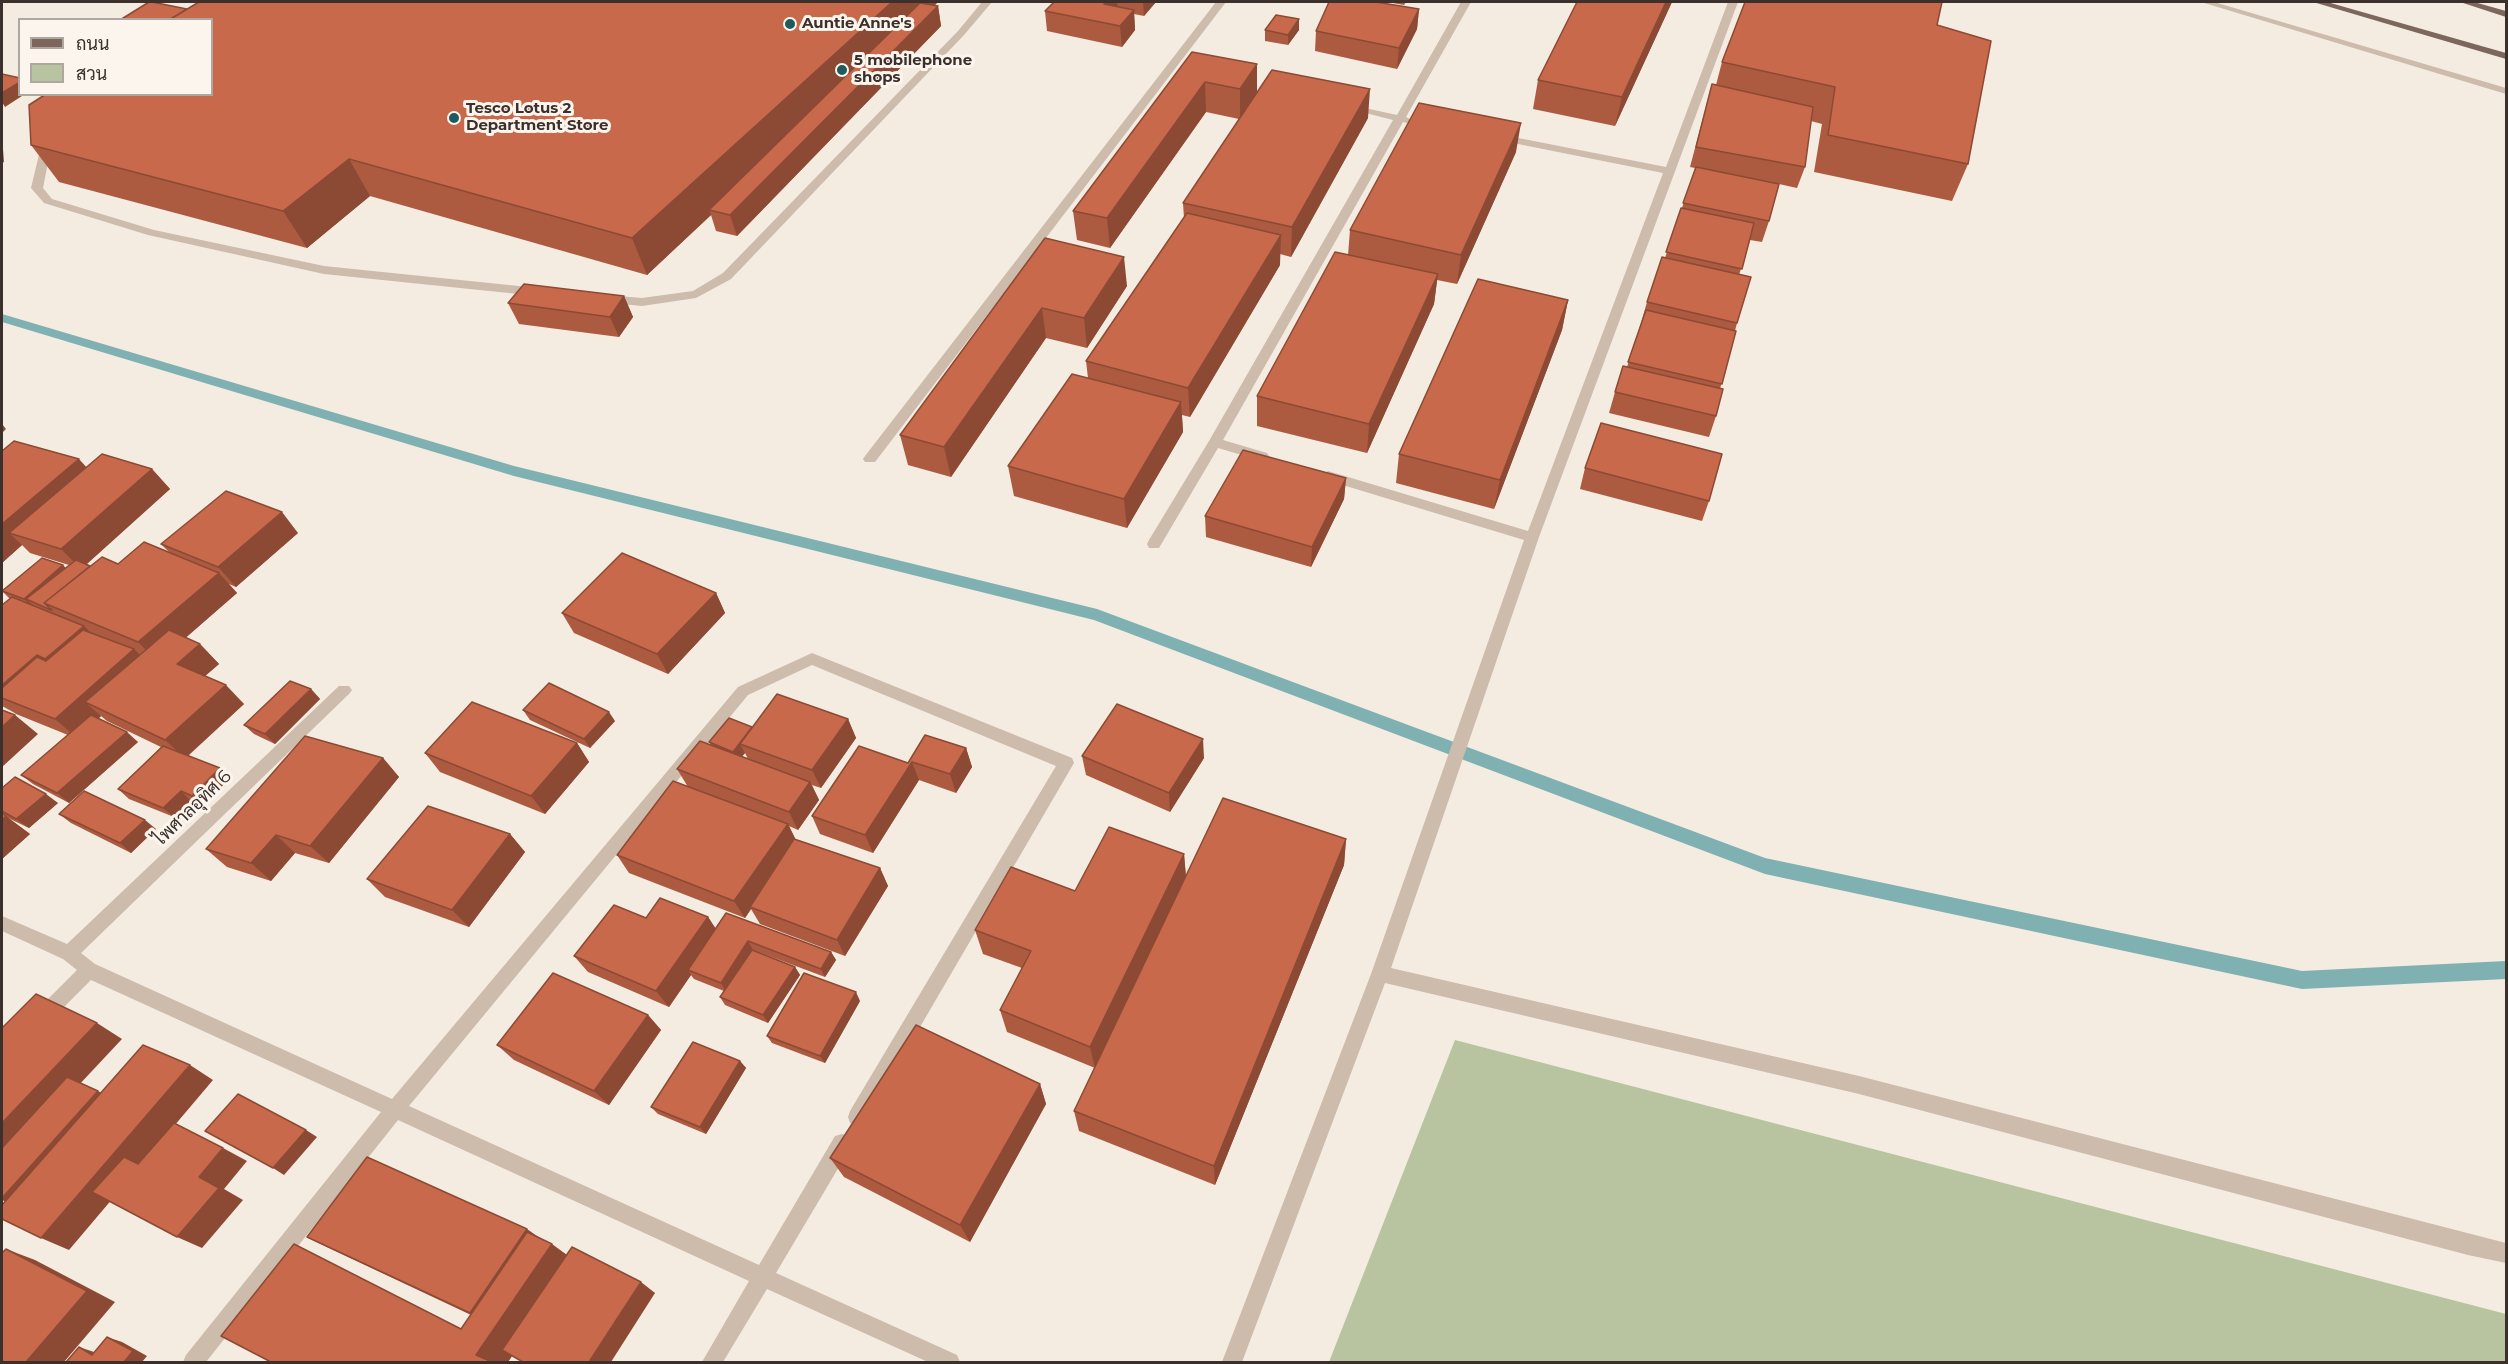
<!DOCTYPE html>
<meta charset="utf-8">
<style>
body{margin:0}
#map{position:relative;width:2508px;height:1364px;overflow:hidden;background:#f4ebe1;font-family:Montserrat,Sarabun,sans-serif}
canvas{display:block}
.frame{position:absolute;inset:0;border:3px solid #3b302b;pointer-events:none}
.legend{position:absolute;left:18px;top:18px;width:195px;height:78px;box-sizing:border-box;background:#fbf5ee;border:2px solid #aea6a0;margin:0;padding:8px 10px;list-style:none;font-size:18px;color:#3b302b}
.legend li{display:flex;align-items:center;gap:12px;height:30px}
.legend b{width:30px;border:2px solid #aea6a0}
</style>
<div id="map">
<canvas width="2508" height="1364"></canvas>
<div class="frame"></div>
<ul class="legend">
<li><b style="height:8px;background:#7d675c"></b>ถนน</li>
<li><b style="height:16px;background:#b8c4a0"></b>สวน</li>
</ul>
</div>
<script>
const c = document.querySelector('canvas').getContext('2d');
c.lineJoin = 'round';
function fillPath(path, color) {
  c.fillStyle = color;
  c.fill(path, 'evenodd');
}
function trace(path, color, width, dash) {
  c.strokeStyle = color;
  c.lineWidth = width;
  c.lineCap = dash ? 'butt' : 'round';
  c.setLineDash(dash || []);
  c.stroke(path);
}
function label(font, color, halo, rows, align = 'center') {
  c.font = font + ' Montserrat,Sarabun,sans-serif';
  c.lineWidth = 6;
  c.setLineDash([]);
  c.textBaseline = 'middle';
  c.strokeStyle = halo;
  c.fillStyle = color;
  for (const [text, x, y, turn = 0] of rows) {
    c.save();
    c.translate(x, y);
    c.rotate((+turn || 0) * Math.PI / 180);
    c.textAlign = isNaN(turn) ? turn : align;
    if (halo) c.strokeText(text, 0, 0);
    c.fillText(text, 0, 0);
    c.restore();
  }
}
fillPath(new Path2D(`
 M1455 1040 2506 1314V1362H1329Z`), '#b8c4a0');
fillPath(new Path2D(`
 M2 314 514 466 1097 609 1765 858 2302 971 2506 961V979L2302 989 1765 874 1094 620 514 476 2 322Z`), '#7fb0b2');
fillPath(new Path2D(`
 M982 2H992L964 35 731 279 696 298 642 306 602 302V296L606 295 642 298 693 291 723 273 958 31Z
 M1216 2H1226L875 462H865L863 459 865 456Z
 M1461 2H1471L1406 117 1412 120 1407 123 1403 122 1223 440 1267 453 1269 456 1262 461 1218 448 1159 548H1149L1147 544 1149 540 1209 441 1393 120 1346 108 1351 105 1397 115Z
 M1728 2H1738L1539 537 1391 968 1859 1076 2506 1243V1263L2468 1255 1859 1094 1385 983 1242 1362H1222L1371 974 1524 540 1323 479 1321 476 1328 471 1528 531 1663 173 1498 140 1493 137 1498 134 1666 167Z
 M2201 2H2214L2506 88V94Z
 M47 139 52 142 43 188 52 199 154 230 324 266 538 288 544 292 538 296 324 274 148 235 44 203 31 188 42 142Z
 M812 653 1072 758 1074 763 864 1123 857 1126 850 1123 848 1117 850 1111 1056 766 812 665 748 695 409 1106 759 1265 835 1136 842 1134 849 1136 851 1143 849 1150 776 1273 957 1355 960 1362H928L767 1289 723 1362H702L749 1281 398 1120 206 1362H183L186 1355 381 1112 91 980 48 1023 42 1025 36 1023 33 1017 36 1011 77 970 63 959 2 931V916L67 944 339 686H349L352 690 349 694 81 953 95 964 392 1099 738 687Z`), '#cdbbac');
fillPath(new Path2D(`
 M2313 2H2327L2506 53V59Z
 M2460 2H2474L2506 11V17Z`), '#7d675c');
fillPath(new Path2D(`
 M199 2H938L934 6H938L941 26 737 236 716 231 711 215 647 275 370 196 307 248 59 182 31 145 187 9Z
 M1054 2H1156L1144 16 1134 14 1135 30 1122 47 1047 31 1045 11Z
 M1387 2H1406L1404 5Z
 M1577 2H1672L1615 126 1533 109 1538 80Z
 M1419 9 1417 29 1397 69 1315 51 1316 31Z
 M1299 19V30L1288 45 1265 41V30Z
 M1937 25 1968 164 1952 201 1814 172 1822 124 1811 121 1805 167 1797 188 1779 184 1769 221 1762 242 1750 240 1739 275 1737 323 1720 389 1716 416 1709 437 1609 413 1615 392 1627 367 1641 323 1647 302 1665 258 1681 208H1682L1695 168 1690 167 1712 84 1716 85 1722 62Z
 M1192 52 1257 92 1368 118 1291 257 1280 254V265L1190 417 1182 415 1183 432 1127 528 1014 496 1008 466 1088 378 1086 361 1184 218 1183 203 1239 119 1206 112 1110 248 1077 240 1073 211Z
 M1516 152 1457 284 1437 280 1434 304 1367 453 1257 426V396L1348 255 1350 230Z
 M1045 238 1127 286 1087 348 1046 338 951 477 908 465 900 435Z
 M624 296 633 317 619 337 519 324 508 303Z
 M1568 300 1562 330 1494 509 1396 483 1399 454Z
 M2 451 86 468 152 469 170 489 87 564 90 566 118 564 169 552 161 544 298 533 236 587 229 584 237 593 185 638 200 644 219 664 205 676 244 704 188 756 220 768 230 778 203 805 191 801 174 817 129 799 118 789 161 747 107 721 101 716 98 719 138 742 69 803 33 784 21 775 68 735 16 714 13 712 2 706V605L10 599 2 591 63 565 65 568 69 565 30 553 22 545 2 563Z
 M1585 468 1709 501 1702 521 1580 489Z
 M1346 478 1344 499 1311 567 1206 537 1205 516Z
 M716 593 725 613 668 674 574 633 562 613Z
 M311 689 320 699 275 744 254 734 244 725Z
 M523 710 615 721 590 748 530 720Z
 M848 719 856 738 821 788 812 785 819 800 798 830 789 826 795 839 880 868 888 886 845 956 760 924 751 909 745 918 629 873 617 855 688 787 677 769 711 745 709 742 752 727ZM745 753 748 759 742 756Z
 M577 743 589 762 545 814 440 772 425 753Z
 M966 748 972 767 956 793 919 780 873 853 820 834 812 816 908 763Z
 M1082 756 1204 758 1170 812 1086 775Z
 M383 758 399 777 329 863 295 853 271 881 227 867 206 849Z
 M2 788 58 803 29 828 8 818 30 834 2 859Z
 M59 814 156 829 131 853 71 823Z
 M510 834 525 852 469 927 385 897 367 879Z
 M1346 839 1344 865 1215 1185 1079 1131 1074 1111 1095 1068 1007 1032 1000 1010 1022 968 983 954 975 930 1075 891 1184 854 1186 876Z
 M708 917 716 929 831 952 836 960 825 977 753 950 795 967 800 975 768 1023 725 1005 720 997 724 991 694 979 691 975 669 1007 588 972 574 956 646 918Z
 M860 1001 825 1063 772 1043 767 1036Z
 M648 1015 661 1030 609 1105 514 1060 497 1045Z
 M740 1061 746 1068 706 1134 658 1114 651 1107Z
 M1040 1084 1046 1104 970 1242 844 1177 830 1158Z
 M307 1237 544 1240 567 1255 655 1293 512 1356 508 1362 461 1329 471 1315 329 1248Z`), '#ac5a40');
fillPath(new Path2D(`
 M892 2H938L715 211 709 210 711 215 647 275 632 238Z
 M1106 2H1117L1118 10 1106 24 1104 4Z
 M1143 2H1156L1144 16Z
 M1666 2H1672L1615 126 1622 97Z
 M938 6 941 26 737 236 730 215Z
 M1419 9 1417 29 1397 69 1399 48Z
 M1134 10 1135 30 1122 47 1120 26Z
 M1299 19V30L1288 45V35Z
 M1257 64V93L1240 119V89Z
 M20 82V94H25L5 107 2 102V93Z
 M1205 82 1206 112 1110 248 1107 218Z
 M1370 89 1368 118 1291 257 1292 227Z
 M1521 123 1516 152 1457 284 1461 255Z
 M2 147 3 149 4 162 2 163Z
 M349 159 370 196 307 248 283 211Z
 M1281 235 1280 265 1190 417 1188 388Z
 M1124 257 1127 286 1087 348 1084 318Z
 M1438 274 1434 304 1367 453 1369 424Z
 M624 296 633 317 619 337 610 317Z
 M1568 300 1562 330 1494 509 1500 480Z
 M1042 308 1046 338 951 477 944 447Z
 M1181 402 1183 432 1127 528 1124 499Z
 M2 424 6 429 2 433Z
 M79 459 98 480 9 533 22 545 2 563V524Z
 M152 469 170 489 81 569 61 549Z
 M1346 478 1344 499 1311 567 1312 547Z
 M282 512 298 533 236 587 218 567Z
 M63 565 73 576 26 599 36 608 35 609 24 599Z
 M219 573 237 593 158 662 138 642Z
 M716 593 725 613 668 674 657 654Z
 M84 626 104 646 67 678 45 659Z
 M200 644 219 664 197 683 177 664Z
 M134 649 154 668 85 702 101 716 77 738 55 719Z
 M37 655 59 675 2 698V685Z
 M226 685 244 704 185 758 165 740Z
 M311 689 320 699 275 744 265 734Z
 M609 712 615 721 590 748 584 739Z
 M15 715 38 734 2 767V727Z
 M848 719 856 738 821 788 812 770Z
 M752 727 740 744 745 753 738 761 733 752Z
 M127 732 138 742 69 803 57 793Z
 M1203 739 1204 758 1170 812 1169 793Z
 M577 743 589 762 545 814 531 796Z
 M966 748 972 767 956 793 950 774Z
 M383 758 399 777 329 863 310 846Z
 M912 762 919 780 873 853 865 835Z
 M220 768 230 778 203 805 192 796Z
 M810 782 819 800 798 830 789 812Z
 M181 791 191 801 174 817 163 808Z
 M46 794 58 803 29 828 16 819Z
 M6 816 30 834 2 859V820Z
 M145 820 156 829 131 853 120 843Z
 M788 824 797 842 750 907 751 909 745 918 734 901Z
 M510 834 525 852 469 927 452 910Z
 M276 835 295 853 271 881 251 863Z
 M1346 839 1344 865 1215 1185 1214 1166Z
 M1184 854 1186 879 1095 1068 1090 1047Z
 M880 868 888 886 845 956 837 940Z
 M708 917 719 934 688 970 691 975 669 1007 656 991Z
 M748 941 753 950 726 992 721 983Z
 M831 952 836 960 825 977 821 969Z
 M795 967 800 975 768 1023 763 1015Z
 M856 992 860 1001 825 1063 820 1056Z
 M648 1015 661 1030 609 1105 594 1091Z
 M97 1023 122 1039 2 1167V1123Z
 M740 1061 746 1068 706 1134 700 1127Z
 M190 1065 213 1080 69 1250 41 1238Z
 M1040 1084 1046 1104 970 1242 960 1225Z
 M98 1091 111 1098 15 1206 2 1200V1198Z
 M306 1130 317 1137 284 1175 273 1168Z
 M223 1148 247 1161 224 1189 243 1200 202 1248 177 1237 199 1177Z
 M527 1229 544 1241 489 1323 470 1313Z
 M552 1244 575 1261 508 1362H492L476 1355Z
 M6 1249 35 1260 115 1302 64 1362H26Z
 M641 1282 655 1293 611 1362H589Z
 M107 1337 122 1342 147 1356 142 1362H124Z
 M79 1347 94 1352 92 1355Z`), '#8c4a34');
const building = new Path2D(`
 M149 2H152L187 9 169 20H120Z
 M199 2H892L632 238 349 159 283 211 31 145 29 105 46 94H212V20H169Z
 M1054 2H1106L1104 4 1134 10 1120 26 1045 11Z
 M1329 2H1376L1419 9 1399 48 1316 31Z
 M1577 2H1666L1622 97 1538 80Z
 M1745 2H1942L1937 25 1991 41 1968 164 1828 135 1835 87 1722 62Z
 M920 3 938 6 730 215 709 210Z
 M1276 15 1299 19 1288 35 1265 30Z
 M1192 52 1257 64 1240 89 1205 82 1107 218 1073 211Z
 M1272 70 1370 89 1292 227 1183 203Z
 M2 74 20 78V82L2 93Z
 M1712 84 1813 107 1805 167 1696 147Z
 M1419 103 1521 123 1461 255 1350 230Z
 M1696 167 1779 184 1769 221 1683 203Z
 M1681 208 1754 223 1742 269 1666 252Z
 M1187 213 1281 235 1188 388 1086 361Z
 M1045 238 1124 257 1084 318 1042 308 944 447 900 435Z
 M1335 252 1438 274 1369 424 1257 396Z
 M1662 257 1751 277 1737 323 1647 302Z
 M1478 279 1568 300 1500 480 1399 454Z
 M524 284 624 296 610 317 508 303Z
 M1646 310 1736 331 1722 384 1628 362Z
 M1623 366 1723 389 1716 416 1615 392Z
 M1072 374 1181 402 1124 499 1008 466Z
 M1601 423 1722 454 1709 501 1585 468Z
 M14 441 79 459 2 524V451Z
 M1243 450 1346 478 1312 547 1205 516Z
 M102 454 152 469 61 549 9 533Z
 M226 491 282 512 218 567 161 544Z
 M144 542 219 573 138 642 44 603 102 557 118 564Z
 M622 553 716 593 657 654 562 613Z
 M42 558 63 565 24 599 2 591Z
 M76 560 90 566 44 603 52 610H51L26 599Z
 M12 597 84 626 45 659 37 655 2 685V605Z
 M83 630 134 649 55 719 2 698V688L37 657 46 661Z
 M169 630 200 644 177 664 226 685 165 740 85 702Z
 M290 681 311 689 265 734 244 725Z
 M549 683 609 712 584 739 523 710Z
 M777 694 848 719 812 770 740 744Z
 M472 702 577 743 531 796 425 753Z
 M1117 704 1203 739 1169 793 1082 756Z
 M2 710 15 715 2 727Z
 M91 715 127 732 57 793 21 775Z
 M729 718 752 727 733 752 709 742Z
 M925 735 966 748 950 774 912 762 865 835 812 816 859 746 908 763Z
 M305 736 383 758 310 846 276 835 251 863 206 849Z
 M700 741 810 782 789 812 677 769Z
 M163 746 220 768 192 796 181 791 163 808 118 789Z
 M15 777 46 794 16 819 2 811V788Z
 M673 781 788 824 734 901 617 855Z
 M84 791 145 820 120 843 59 814Z
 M1223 798 1346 839 1214 1166 1074 1111Z
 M428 806 510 834 452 910 367 879Z
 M2 813 6 816 2 820Z
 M1109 827 1184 854 1090 1047 1000 1010 1031 951 975 930 1011 867 1075 891Z
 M794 839 880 868 837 940 750 907Z
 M660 898 708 917 656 991 574 956 614 905 646 918Z
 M726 913 831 952 821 969 748 941 721 983 688 970Z
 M752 950 795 967 763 1015 720 997Z
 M553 973 648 1015 594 1091 497 1045Z
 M804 973 856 992 820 1056 767 1036Z
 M36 994 97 1023 2 1123V1028Z
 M916 1025 1040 1084 960 1225 830 1158Z
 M693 1042 740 1061 700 1127 651 1107Z
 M143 1045 190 1065 41 1238 2 1219V1205Z
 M67 1077 98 1091 2 1198V1148Z
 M238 1094 306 1130 273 1168 205 1131Z
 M174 1123 223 1148 199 1177 219 1188 177 1237 92 1192 124 1157 138 1164Z
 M367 1157 527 1229 470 1313 307 1237Z
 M527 1232 552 1244 476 1355 492 1362H271L221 1336 294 1244 461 1329Z
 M572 1247 641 1282 589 1362H523L502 1350Z
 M6 1249 87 1291 26 1362H2V1253Z
 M107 1337 133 1351 124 1362H66L79 1347 92 1355Z`);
fillPath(building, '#c8694b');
trace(building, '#8c4a34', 1.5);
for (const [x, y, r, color] of [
 [790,24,6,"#1f5a5e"],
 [842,70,6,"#1f5a5e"],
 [454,118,6,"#1f5a5e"]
]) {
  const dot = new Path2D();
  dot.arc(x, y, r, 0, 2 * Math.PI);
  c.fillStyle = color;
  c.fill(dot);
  trace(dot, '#fbf5ee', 2);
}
label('bold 15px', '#3b302b', '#fbf5ee', [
 ["Auntie Anne's",802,24],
 ["5 mobilephone",854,61],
 ["shops",854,78],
 ["Tesco Lotus 2",466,109],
 ["Department Store",466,126]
], 'left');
label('18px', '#3b302b', '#fbf5ee', [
 ["ไพศาลอุทิศ 6",193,808,-44]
]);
</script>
